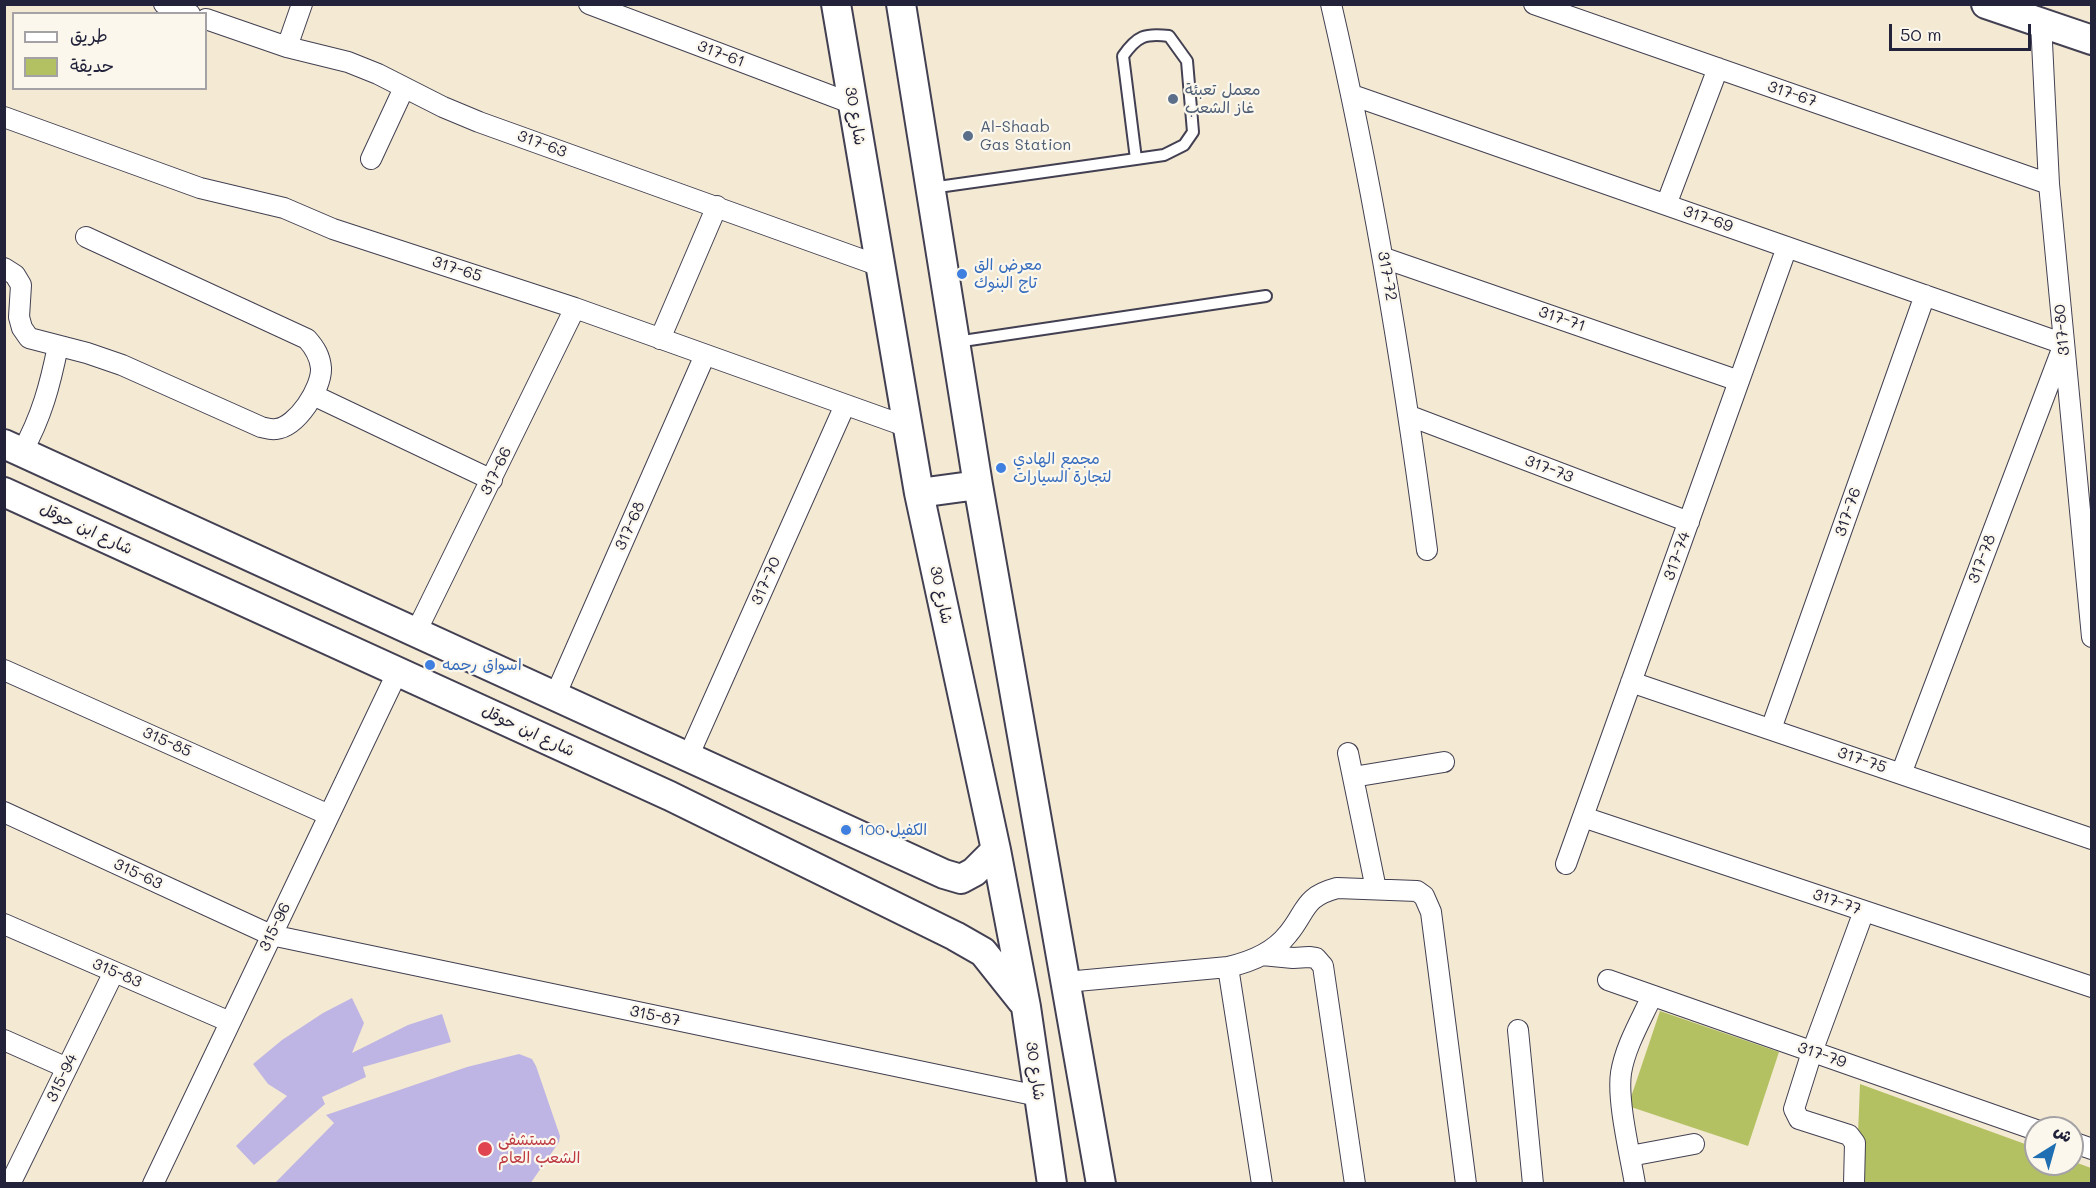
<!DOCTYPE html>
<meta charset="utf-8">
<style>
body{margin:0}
#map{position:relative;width:2096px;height:1188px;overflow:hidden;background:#f4e9d2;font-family:Mali,"Playpen Sans Arabic",sans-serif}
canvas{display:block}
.frame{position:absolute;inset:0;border:6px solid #22223b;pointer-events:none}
.legend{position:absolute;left:12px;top:12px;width:195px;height:78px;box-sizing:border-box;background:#fbf7ec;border:2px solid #a4a2a5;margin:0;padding:8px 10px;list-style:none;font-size:18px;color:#22223b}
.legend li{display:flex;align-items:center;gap:12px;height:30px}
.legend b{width:30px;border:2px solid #a4a2a5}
.north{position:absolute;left:2024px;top:1116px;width:60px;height:60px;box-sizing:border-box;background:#fbf7ec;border:2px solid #a4a2a5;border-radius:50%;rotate:37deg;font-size:16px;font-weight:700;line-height:24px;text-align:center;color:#22223b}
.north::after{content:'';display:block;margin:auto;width:21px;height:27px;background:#1f6fb2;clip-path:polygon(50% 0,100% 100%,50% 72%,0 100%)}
.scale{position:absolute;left:1889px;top:24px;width:142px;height:27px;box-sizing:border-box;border:3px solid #22223b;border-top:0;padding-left:8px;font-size:18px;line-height:21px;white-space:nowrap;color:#22223b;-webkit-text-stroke:4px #fbf7ec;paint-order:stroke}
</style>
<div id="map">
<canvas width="2096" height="1188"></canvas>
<div class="frame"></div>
<ul class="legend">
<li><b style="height:8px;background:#fff"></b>طريق</li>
<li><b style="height:16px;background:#b4c163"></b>حديقة</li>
</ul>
<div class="north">ش</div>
<div class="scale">50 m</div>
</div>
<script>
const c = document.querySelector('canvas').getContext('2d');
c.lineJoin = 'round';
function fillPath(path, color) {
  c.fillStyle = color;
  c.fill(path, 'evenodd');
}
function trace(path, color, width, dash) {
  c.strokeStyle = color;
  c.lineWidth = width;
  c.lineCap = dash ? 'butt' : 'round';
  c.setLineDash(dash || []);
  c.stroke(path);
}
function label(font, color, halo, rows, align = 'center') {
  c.font = font + ' Mali,"Playpen Sans Arabic",sans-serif';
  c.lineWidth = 4.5;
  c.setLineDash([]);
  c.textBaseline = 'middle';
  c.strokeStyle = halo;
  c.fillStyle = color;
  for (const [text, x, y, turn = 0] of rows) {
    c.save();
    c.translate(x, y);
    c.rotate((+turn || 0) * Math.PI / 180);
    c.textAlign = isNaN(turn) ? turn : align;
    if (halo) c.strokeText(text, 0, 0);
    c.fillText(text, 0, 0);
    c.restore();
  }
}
fillPath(new Path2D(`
 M1660 1011 1779 1052 1748 1146 1628 1106Z
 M1860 1084 2036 1148V1164H2072V1161L2091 1168V1183L1856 1184Z`), '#b4c163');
fillPath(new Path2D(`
 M352 998 364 1023 352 1053 408 1025 442 1014 451 1042 363 1067 366 1077 322 1097 325 1104 254 1165 236 1146 287 1096 268 1084 253 1064 282 1040 323 1013Z
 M519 1054 532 1059 536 1066 560 1136 559 1142 530 1184H274L334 1123 326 1115 467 1067Z`), '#bfb5e4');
const lane = new Path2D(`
 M931 188 1136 159 1164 155 1184 145 1193 132 1187 61 1169 36C1145 33 1137 36 1123 56L1136 159
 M956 342 1266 296`);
const street = new Path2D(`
 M164 4 190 14
 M589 4 853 104
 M1331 4C1373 185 1403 366 1427 550
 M1534 4 2049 184
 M206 19 287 47 348 62 378 74 443 107 479 122 880 266
 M2041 22 2049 184 2092 637
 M287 47 302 4
 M1352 95 2064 344 1901 774
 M4 117 200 188 284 208 333 229 575 308 908 427
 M371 159 404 88
 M1666 205 1718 68
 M1384 258 1739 381
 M4 268 15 275 21 285 19 317 22 328 29 338 87 353 122 365 261 427C266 428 271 430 276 429 297 427 322 388 321 368 320 356 315 348 307 339L86 237
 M660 339 717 206
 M313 395 492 480
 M1410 416 1689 522
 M22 452C42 416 50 385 58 346
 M416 632 575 308
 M4 670 329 815
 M1631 682 2092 839
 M555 696 705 355
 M1771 729 1925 295
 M1348 753 1376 889
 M688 757 845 405
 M1353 777 1444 762
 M4 812 271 935 1038 1096
 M1583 817 2092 987
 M1566 864 1787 247
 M4 924 230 1022
 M1262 955 1293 958 1309 957 1316 958 1323 966 1355 1184
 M1228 967 1262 1184
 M1608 980 2036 1130
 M1066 982 1228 967C1250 962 1274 952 1288 934 1307 911 1303 897 1337 888L1417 891 1424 896 1431 912 1466 1184
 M1518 1030 1533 1184
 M4 1040 67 1068
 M2072 1142 2092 1149
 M1630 1156 1694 1144
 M10 1184 114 972
 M153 1184 398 671
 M1635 1184C1630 1154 1617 1101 1621 1073 1625 1047 1641 1020 1652 996
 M1854 1184 1855 1143 1849 1135 1799 1119 1794 1109 1812 1052 1864 911`);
const secondary = new Path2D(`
 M836 4 919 493 996 850 1026 1007 1052 1184
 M901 4 978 485 1101 1184
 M1986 4 2092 40
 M4 444 944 874 961 879 974 872 996 850
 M4 492 670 796 955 936 983 952 1022 1001
 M919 493 978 485`);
trace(lane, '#424052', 14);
trace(street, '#424052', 22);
trace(secondary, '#424052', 32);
trace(lane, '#fff', 10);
trace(street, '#fff', 20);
trace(secondary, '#fff', 28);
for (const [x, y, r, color] of [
 [1173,99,6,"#5c6f8a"],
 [968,136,6,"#5c6f8a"],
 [962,274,6,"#3f7fe0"],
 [1001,468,6,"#3f7fe0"],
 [430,665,6,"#3f7fe0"],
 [846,830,6,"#3f7fe0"],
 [485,1149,8,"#e0444e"]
]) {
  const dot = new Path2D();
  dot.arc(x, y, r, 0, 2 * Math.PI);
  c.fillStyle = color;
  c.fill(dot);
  trace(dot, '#fbf7ec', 2);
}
label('16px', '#22223b', '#fbf7ec', [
 ["317-61",721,54,21],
 ["317-67",1792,94,19],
 ["شارع 30",855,116,80],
 ["317-63",542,144,20],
 ["317-69",1708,219,19],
 ["317-65",457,269,18],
 ["317-72",1387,276,80],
 ["317-71",1562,319,19],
 ["317-80",2062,330,-95],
 ["317-73",1549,469,21],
 ["317-66",496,471,-64],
 ["317-76",1848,512,-71],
 ["317-68",630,526,-66],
 ["شارع ابن حوقل",86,529,25],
 ["317-74",1677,556,-70],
 ["317-78",1982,559,-69],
 ["317-70",766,581,-66],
 ["شارع 30",941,595,78],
 ["شارع ابن حوقل",528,731,25],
 ["315-85",167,742,24],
 ["317-75",1862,760,19],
 ["315-63",138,874,25],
 ["317-77",1837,902,19],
 ["315-96",275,927,-64],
 ["315-83",117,973,23],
 ["315-87",655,1016,12],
 ["317-79",1822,1055,19],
 ["شارع 30",1035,1071,82],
 ["315-94",62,1078,-64]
]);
label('16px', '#4e5e75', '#fbf7ec', [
 ["معمل تعبئة",1185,90],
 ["غاز الشعب",1185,108],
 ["Al-Shaab",980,127],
 ["Gas Station",980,145]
], 'left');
label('16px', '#366cbe', '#fbf7ec', [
 ["معرض الق",974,265],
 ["تاج البنوك",974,283],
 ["مجمع الهادي",1013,459],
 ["لتجارة السيارات",1013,477],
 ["اسواق رحمه",442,665],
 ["الكفيل 100",858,830]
], 'left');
label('16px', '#be3a42', '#fbf7ec', [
 ["مستشفى",498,1140],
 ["الشعب العام",498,1158]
], 'left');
</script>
